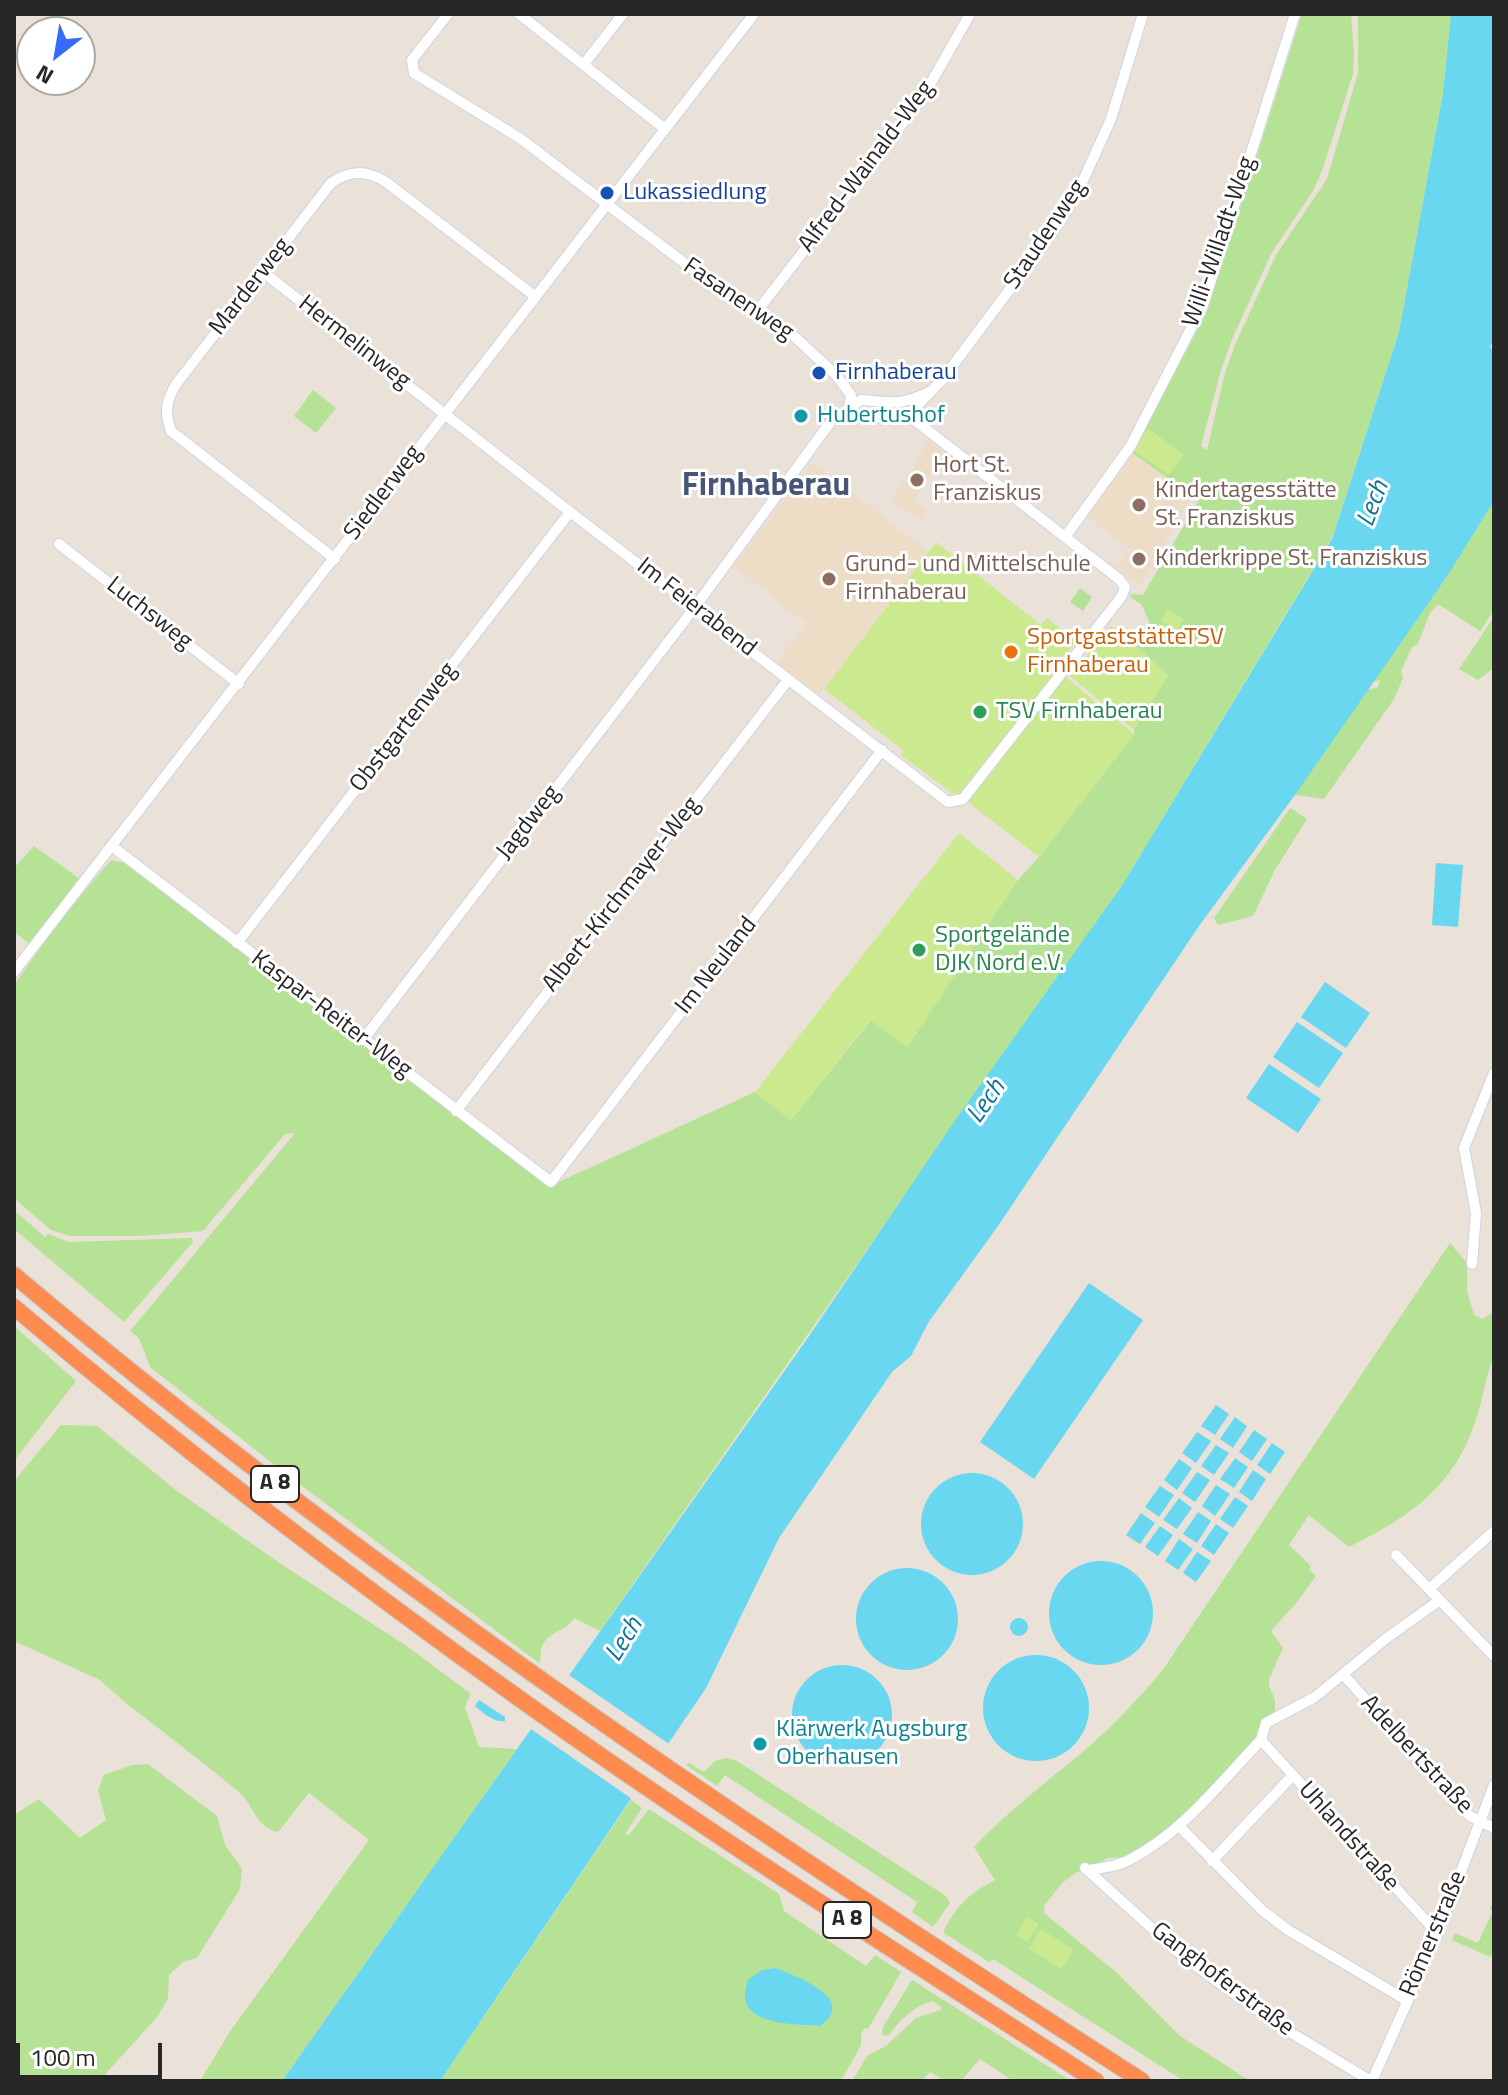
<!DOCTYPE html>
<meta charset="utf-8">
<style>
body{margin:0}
#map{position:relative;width:1508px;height:2095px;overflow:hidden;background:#eae1d8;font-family:"Titillium Web",sans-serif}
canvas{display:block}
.frame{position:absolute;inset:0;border:16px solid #272727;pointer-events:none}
.north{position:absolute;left:16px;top:16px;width:80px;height:80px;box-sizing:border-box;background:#fff;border:2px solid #a9a9a9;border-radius:50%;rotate:211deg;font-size:22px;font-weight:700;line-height:32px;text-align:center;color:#272727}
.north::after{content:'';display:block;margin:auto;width:28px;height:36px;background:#356cfb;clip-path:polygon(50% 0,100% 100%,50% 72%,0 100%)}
.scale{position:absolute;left:16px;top:2043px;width:146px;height:36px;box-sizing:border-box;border:4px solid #272727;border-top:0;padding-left:10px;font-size:24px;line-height:28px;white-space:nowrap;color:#272727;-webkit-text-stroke:6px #fff;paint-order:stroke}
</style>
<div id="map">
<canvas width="1508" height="2095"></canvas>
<div class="frame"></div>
<div class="north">N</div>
<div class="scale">100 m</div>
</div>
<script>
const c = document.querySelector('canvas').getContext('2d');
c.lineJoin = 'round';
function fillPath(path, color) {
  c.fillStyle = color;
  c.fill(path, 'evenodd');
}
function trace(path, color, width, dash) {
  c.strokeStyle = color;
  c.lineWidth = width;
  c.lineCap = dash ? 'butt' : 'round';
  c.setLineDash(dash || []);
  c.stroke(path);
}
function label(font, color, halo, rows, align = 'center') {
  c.font = font + ' "Titillium Web",sans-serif';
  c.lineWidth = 6;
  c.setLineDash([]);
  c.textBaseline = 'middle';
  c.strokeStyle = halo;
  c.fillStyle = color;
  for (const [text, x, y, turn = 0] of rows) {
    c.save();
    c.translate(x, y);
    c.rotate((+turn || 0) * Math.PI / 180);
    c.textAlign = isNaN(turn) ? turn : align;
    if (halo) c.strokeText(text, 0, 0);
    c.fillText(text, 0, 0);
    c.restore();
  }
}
fillPath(new Path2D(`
 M929 441 943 452 934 464 938 467 914 499 928 510 920 521 891 499 918 464 916 461Z
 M1132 453 1192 496 1139 586 1117 568 1130 550 1085 515Z
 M813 463 928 551 819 695 777 662 806 624 734 566Z`), '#edddc7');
fillPath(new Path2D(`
 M1302 14H1351L1354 53 1353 74 1322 171 1313 191 1272 252 1233 337 1221 370 1201 446 1207 450 1225 373 1235 345 1276 255 1327 179 1358 73V14H1451L1443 93 1399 332 1332 538 1121 887 600 1631 574 1618C567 1631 550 1631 543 1644 539 1651 542 1656 539 1663L290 1477 150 1367 139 1338 130 1331 295 1133 285 1134 203 1231 143 1236H70L51 1230 14 1198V985L61 919 111 860 124 863 550 1186 755 1092 791 1120 871 1020 907 1047 1018 880 1039 857 1134 734V730L1168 675 1134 645 1155 636 1142 605 1130 597 1132 594 1143 595 1199 500 1132 453 1207 312Z
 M313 390 336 408 316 433 294 416Z
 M1494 501V610L1480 631 1438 604 1430 613 1418 644 1412 647 1401 671 1403 678 1394 699 1324 799 1295 795 1367 690 1378 687 1380 680 1372 682 1448 575Z
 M1080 588 1092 597 1083 611 1070 602Z
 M1494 617V668L1478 680 1459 669Z
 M1290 808 1307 819 1275 870 1253 916 1218 925 1214 918Z
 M34 846 84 882 31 945 14 932V868Z
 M14 1210 45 1237 48 1234 69 1242 192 1238 193 1242 124 1322 14 1229Z
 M1450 1243 1467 1263V1291L1474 1315 1482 1319 1494 1312C1494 1326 1496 1342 1493 1355 1491 1365 1487 1375 1485 1385 1467 1473 1428 1508 1349 1547L1309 1515 1289 1545 1311 1566 1309 1570 1316 1576 1297 1602 1271 1631 1283 1648 1269 1679V1686L1275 1700V1717L1261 1740 1179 1826 1127 1857 1107 1858 1089 1870 1077 1872 1062 1883 1044 1906V1913L1117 1973 1180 2036 1250 2081H1184L993 1959 989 1962 944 1933V1930C958 1904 969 1894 995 1880L974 1847C1008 1811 1047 1782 1085 1750 1113 1726 1138 1699 1162 1671Z
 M14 1326 76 1381 14 1461Z
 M61 1425 97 1426 177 1491 278 1562 408 1647 471 1694 465 1707 479 1747 517 1749 282 2081H200L231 2030 369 1840 309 1793 278 1832C255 1827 255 1807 240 1793 203 1762 164 1733 126 1703L100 1680 14 1641V1481Z
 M727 1758 737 1761 946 1896 950 1903 933 1927 912 1912 917 1902 725 1775 717 1786 686 1765 689 1763 704 1772 715 1761Z
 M148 1764 217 1816 225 1845 242 1869 240 1889 197 1958 184 1961 169 1975 168 1998 158 2016 99 2081H14V1815L39 1799 80 1838 106 1820 98 1790 104 1775 132 1765Z
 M631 1800 642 1808 625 1834 629 1835 649 1809 779 1894 784 1911 866 1966 875 1955 901 1972 868 2029 865 2028 861 2034V2045L841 2081H440Z
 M1494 1901V1949L1490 1957 1452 1940 1455 1933 1478 1943 1493 1911 1490 1909Z
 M912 1980 1071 2081H1013L980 2059 961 2081H945L930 2072 921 2081H852L867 2056 886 2046 916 2018 941 2010V2007L933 2001C915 2005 900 2020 888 2036L882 2035 883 2027Z`), '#b5e294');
fillPath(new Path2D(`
 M1148 429 1184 454 1169 475 1133 450Z
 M936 542 1041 625 1047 618 1076 641 1055 668 1134 734 1039 857 955 792 953 794 901 755 903 750 824 689Z
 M1167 610 1184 619 1178 630 1161 621Z
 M1111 626 1168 675 1134 730 1070 676Z
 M959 833 1018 880 907 1047 870 1020 791 1120 755 1092Z
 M1028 1917 1039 1924 1027 1942 1016 1935Z
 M1041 1929 1074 1950 1061 1969 1029 1948Z`), '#cbea8f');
fillPath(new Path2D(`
 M1451 14H1494V336L1490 348 1494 349V501L1448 575 1295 795 1199 926 998 1226 928 1323 911 1356 892 1372 779 1538 706 1688 440 2081H282L805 1342 954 1122 1121 887 1332 539 1399 332 1443 93Z
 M1436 863 1463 865 1458 927 1432 925Z
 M1325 982 1370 1013 1346 1048 1301 1017Z
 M1297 1022 1343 1053 1319 1088 1273 1057Z
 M1269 1064 1321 1099 1298 1133 1246 1098Z
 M1089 1283 1143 1320 1034 1479 980 1442Z
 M1216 1405 1229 1414 1215 1435 1201 1426Z
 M1235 1417 1247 1426 1233 1448 1220 1439Z
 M1254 1430 1267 1439 1252 1461 1239 1452Z
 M1197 1432 1211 1441 1196 1463 1182 1453Z
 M1272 1443 1285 1452 1270 1474 1257 1465Z
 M1216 1445 1229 1453 1214 1475 1201 1466Z
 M1235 1458 1248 1467 1234 1488 1220 1479Z
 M1179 1459 1192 1468 1177 1490 1164 1480Z
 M1253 1470 1266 1479 1252 1501 1239 1492Z
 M1197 1472 1210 1480 1195 1502 1182 1493Z
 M921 1524a51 51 0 1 1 102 0a51 51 0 1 1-102 0Z
 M1216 1485 1230 1494 1215 1516 1202 1506Z
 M1160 1486 1174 1495 1159 1517 1145 1507Z
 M1235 1497 1248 1506 1233 1528 1220 1519Z
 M1179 1498 1192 1508 1177 1529 1163 1520Z
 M1198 1512 1211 1521 1197 1543 1183 1534Z
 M1141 1513 1155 1523 1140 1544 1126 1535Z
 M1216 1524 1229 1533 1214 1555 1201 1546Z
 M1160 1526 1173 1535 1158 1556 1145 1547Z
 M1179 1539 1193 1549 1178 1570 1165 1561Z
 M1197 1552 1211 1561 1196 1582 1183 1573Z
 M1049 1613a52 52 0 1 1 104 0a52 52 0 1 1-104 0Z
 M856 1619a51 51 0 1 1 102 0a51 51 0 1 1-102 0Z
 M1010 1627a9 9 0 1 1 18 0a9 9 0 1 1-18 0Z
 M983 1708a53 53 0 1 1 106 0a53 53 0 1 1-106 0Z
 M792 1715a50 50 0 1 1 100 0a50 50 0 1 1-100 0Z
 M479 1700 505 1717V1721C494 1723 483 1713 475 1706Z
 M776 1968C796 1977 859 1998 820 2026 799 2024 750 2026 745 1999 744 1994 747 1985 748 1980L762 1970Z`), '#69d7ef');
fillPath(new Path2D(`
 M566 1673 672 1746 635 1801 528 1727Z`), '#eae1d8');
const minor = new Path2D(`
 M448 14 412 60 414 73 521 139 720 290 796 338 836 375 851 395 849 410
 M519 14 665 129
 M584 64 623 14
 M263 272 565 508 948 802 963 799 1122 596 1125 587 1119 579 908 415
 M755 314 923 97 970 14
 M849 410C868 416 888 422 908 415L942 380 1060 222 1081 185 1111 119 1143 14
 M1065 537 1130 447 1203 305 1295 14
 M59 544 239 684
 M335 559 171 431C164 412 166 400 177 383L331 183C350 170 366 170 386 182L536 297
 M113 847 551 1182 882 750
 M237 943 570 512
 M14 972 754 14
 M363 1040 695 607 832 420 861 400C895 402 898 407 931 391
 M456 1111 788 680
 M1472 1264 1476 1213 1464 1148 1494 1073
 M1396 1555 1494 1656
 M1429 1589 1494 1531
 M1343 1674 1460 1807 1470 1816 1494 1828
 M1261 1740 1437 1933
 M1179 1826 1263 1911 1288 1930 1406 2000
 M1212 1861 1293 1775
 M1085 1868 1186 1959 1278 2025 1371 2081
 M1089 1870C1102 1868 1119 1866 1131 1859 1183 1832 1221 1782 1261 1740L1266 1723 1315 1697 1388 1637 1440 1600
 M1372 2081 1436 1937 1494 1785`);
const highway = new Path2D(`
 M14 1275C368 1574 753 1831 1142 2081
 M14 1307C179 1447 351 1579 527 1704 712 1836 905 1957 1096 2081`);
trace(minor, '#ced3e1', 12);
trace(highway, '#c3c3c3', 18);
trace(minor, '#fff', 10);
trace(highway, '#ff8b4f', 16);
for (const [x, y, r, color] of [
 [607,193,8,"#1a4fb4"],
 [819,373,8,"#1a4fb4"],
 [801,416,8,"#0f9aa8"],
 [917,480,8,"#8d6e63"],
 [1139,505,8,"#8d6e63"],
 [1139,559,8,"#8d6e63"],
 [829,579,8,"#8d6e63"],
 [1011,652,8,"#e8710a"],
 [980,712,8,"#2e9e5b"],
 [919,950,8,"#2e9e5b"],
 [760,1744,8,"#0f9aa8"]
]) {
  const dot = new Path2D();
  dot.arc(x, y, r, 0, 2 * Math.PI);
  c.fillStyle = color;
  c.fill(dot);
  trace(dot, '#fff', 3);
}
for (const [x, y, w] of [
 [275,1484,48],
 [847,1920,48]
]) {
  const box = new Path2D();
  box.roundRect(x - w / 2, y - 18, w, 36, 6);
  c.fillStyle = '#fff';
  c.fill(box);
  trace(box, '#272727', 2);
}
label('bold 22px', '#272727', null, [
 ["A 8",275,1484],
 ["A 8",847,1920]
]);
label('24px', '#272727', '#fff', [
 ["Alfred-Wainald-Weg",867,167,-53],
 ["Staudenweg",1046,235,-56],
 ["Willi-Willadt-Weg",1220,242,-71],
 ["Marderweg",251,287,-52],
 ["Fasanenweg",738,300,34],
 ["Hermelinweg",354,343,38],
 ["Siedlerweg",384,493,-53],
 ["Im Feierabend",696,608,38],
 ["Luchsweg",149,614,38],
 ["Obstgartenweg",404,728,-52],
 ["Jagdweg",529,823,-52],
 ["Albert-Kirchmayer-Weg",622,895,-52],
 ["Im Neuland",717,966,-52],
 ["Kaspar-Reiter-Weg",331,1015,37],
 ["Adelbertstraße",1416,1755,47],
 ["Uhlandstraße",1348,1837,48],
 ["Römerstraße",1434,1934,-67],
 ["Ganghoferstraße",1222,1980,37]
]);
label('24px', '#164399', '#fff', [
 ["Lukassiedlung",623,193],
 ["Firnhaberau",835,373]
], 'left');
label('24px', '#0d838f', '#fff', [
 ["Hubertushof",817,416],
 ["Klärwerk Augsburg",776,1730],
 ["Oberhausen",776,1758]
], 'left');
label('24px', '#785e54', '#fff', [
 ["Hort St.",933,466],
 ["Franziskus",933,494],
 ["Kindertagesstätte",1155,491],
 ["St. Franziskus",1155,519],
 ["Kinderkrippe St. Franziskus",1155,559],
 ["Grund- und Mittelschule",845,565],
 ["Firnhaberau",845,593]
], 'left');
label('24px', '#c56008', '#fff', [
 ["SportgaststätteTSV",1027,638],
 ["Firnhaberau",1027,666]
], 'left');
label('24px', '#27864d', '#fff', [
 ["TSV Firnhaberau",996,712],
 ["Sportgelände",935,936],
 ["DJK Nord e.V.",935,964]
], 'left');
label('italic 26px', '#0c7397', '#fff', [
 ["Lech",1374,504,-69],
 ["Lech",987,1102,-55],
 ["Lech",625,1640,-58]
]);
label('bold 32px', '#485578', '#fff', [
 ["Firnhaberau",766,487]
]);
</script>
